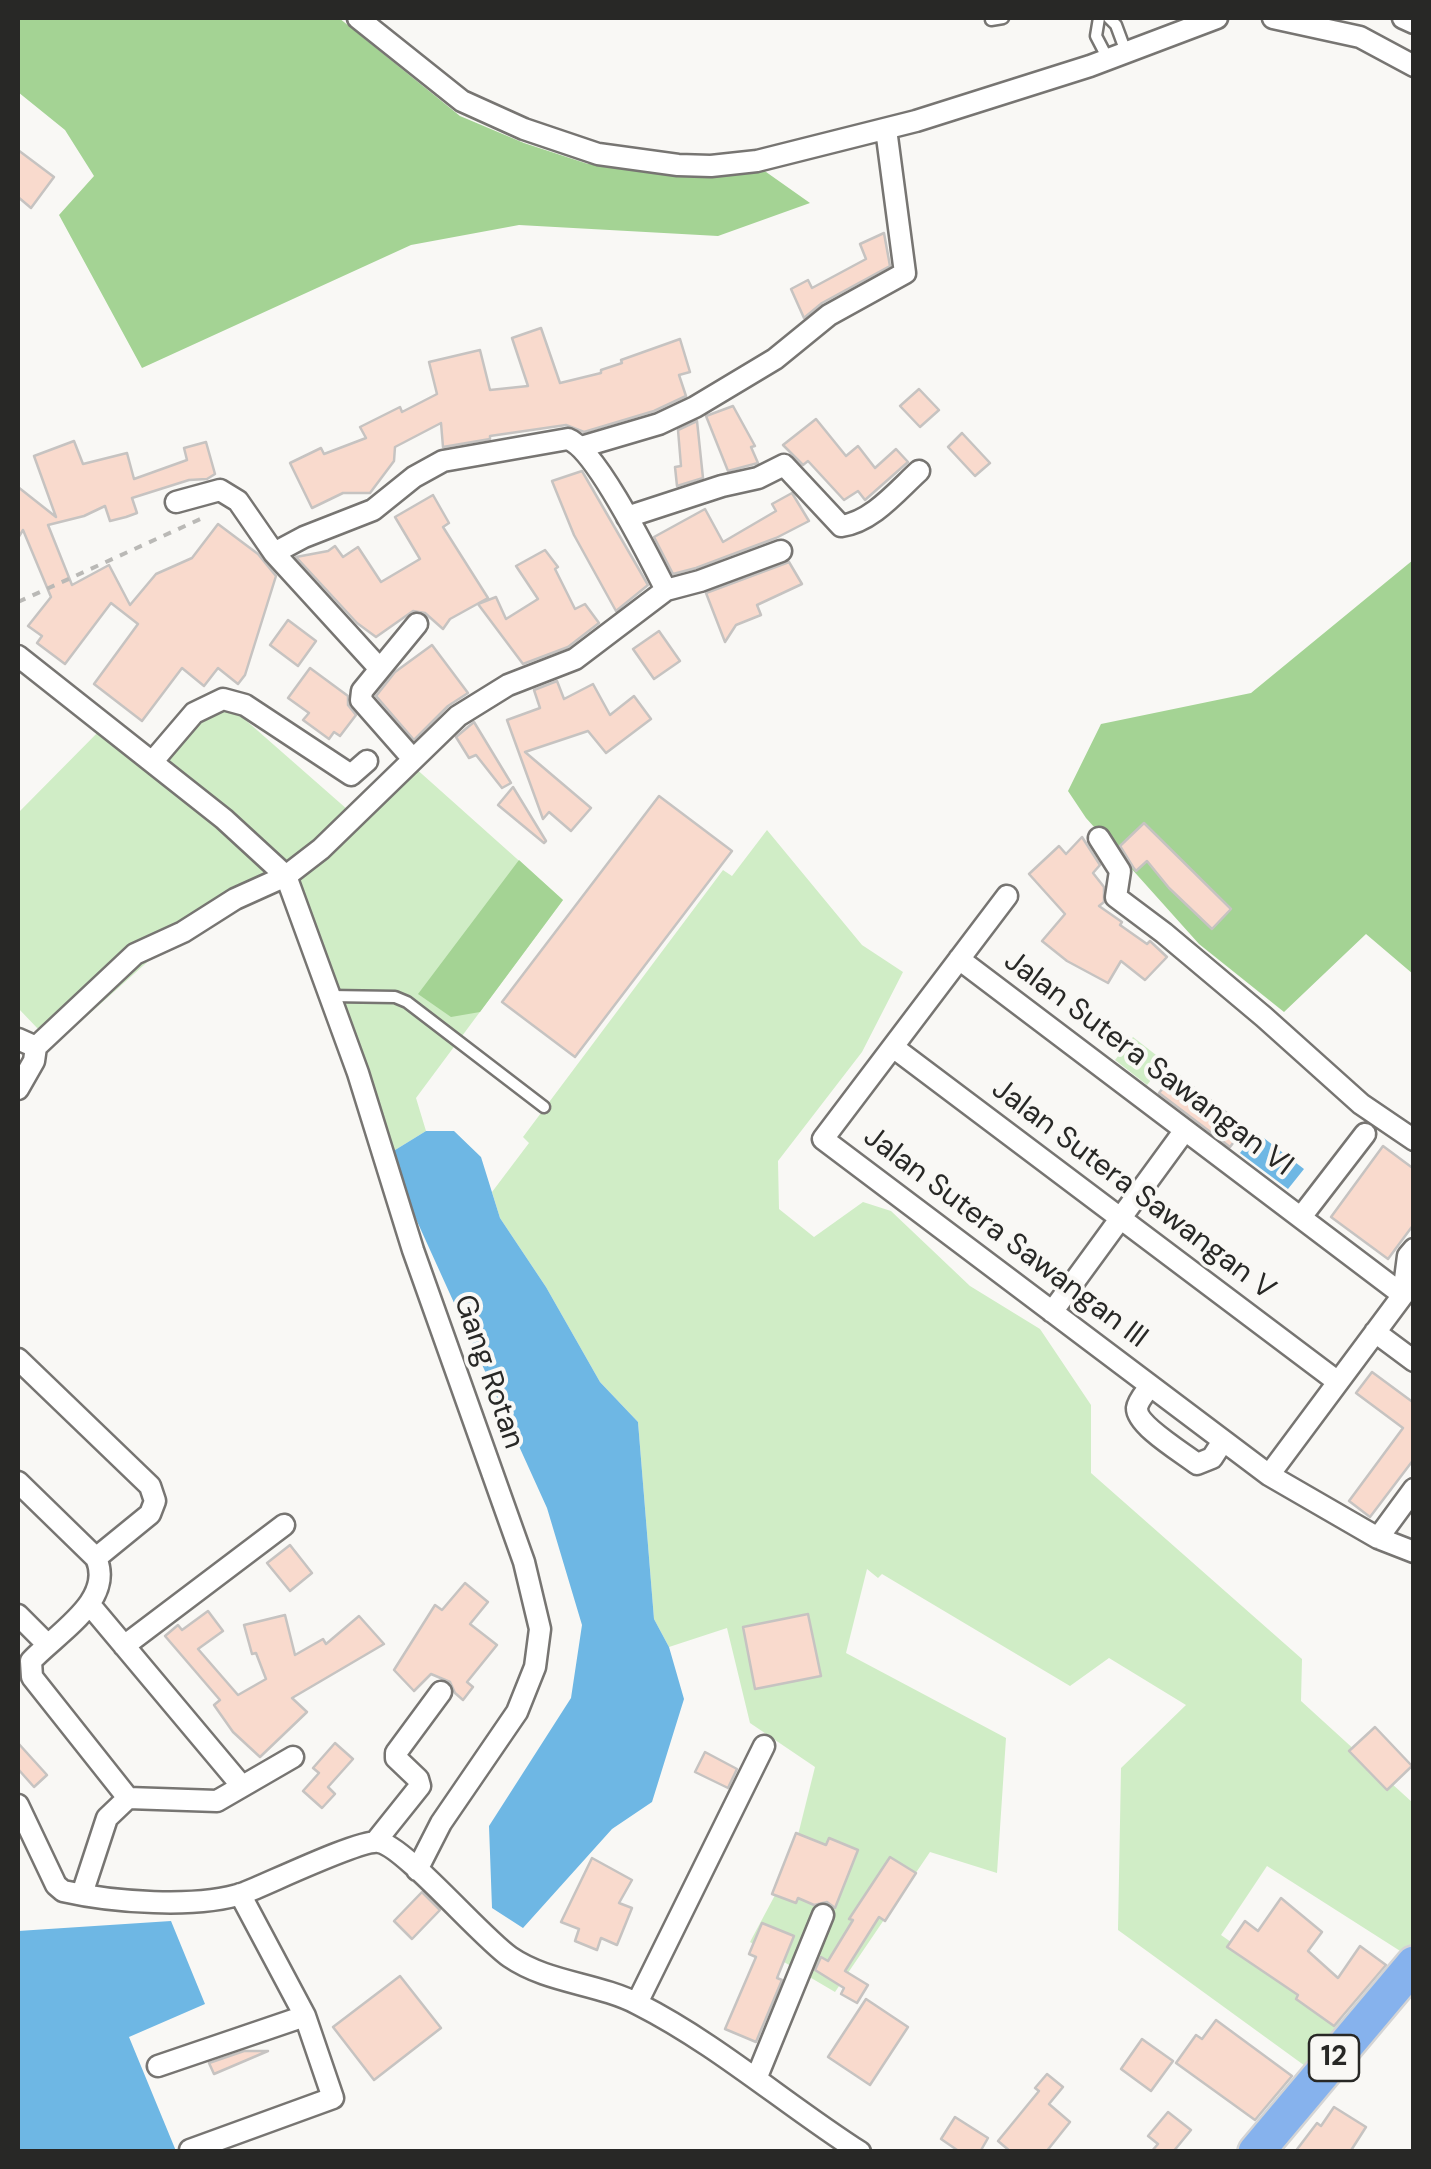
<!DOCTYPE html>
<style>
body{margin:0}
#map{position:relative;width:1431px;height:2169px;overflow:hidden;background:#f9f8f5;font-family:"DM Sans",sans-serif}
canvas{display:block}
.frame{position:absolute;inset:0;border:20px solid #282826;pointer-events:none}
</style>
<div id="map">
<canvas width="1431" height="2169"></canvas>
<div class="frame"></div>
</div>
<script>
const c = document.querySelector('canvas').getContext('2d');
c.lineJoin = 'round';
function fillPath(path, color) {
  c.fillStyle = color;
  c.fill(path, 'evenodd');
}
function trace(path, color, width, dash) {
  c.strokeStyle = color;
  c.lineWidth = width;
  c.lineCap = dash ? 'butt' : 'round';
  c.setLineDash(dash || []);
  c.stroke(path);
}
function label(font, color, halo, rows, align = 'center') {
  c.font = font + ' "DM Sans",sans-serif';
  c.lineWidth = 8;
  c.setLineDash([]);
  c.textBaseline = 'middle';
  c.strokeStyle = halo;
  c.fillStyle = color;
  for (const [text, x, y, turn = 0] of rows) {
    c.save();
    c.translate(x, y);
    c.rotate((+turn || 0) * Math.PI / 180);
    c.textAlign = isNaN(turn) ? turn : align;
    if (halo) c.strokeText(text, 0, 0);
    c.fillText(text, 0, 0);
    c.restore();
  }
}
fillPath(new Path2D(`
 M225 702 356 817 413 766 563 900 416 1098 426 1131 387 1155 283 878 182 931 59 1041 43 1028 39 1030 18 1008V813L108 722 159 764 199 716Z
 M767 830 862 945 903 972 862 1052 778 1161 779 1209 814 1237 863 1202 891 1211 970 1286 1040 1329 1091 1405V1473L1302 1659 1301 1701 1413 1803 1414 1950 1408 1956 1267 1866 1221 1935 1349 2025 1312 2071 1118 1930 1121 1768 1186 1705 1109 1658 1070 1686 882 1574 878 1578 867 1569 846 1653 1006 1738 997 1873 930 1852 835 1992 750 1942 790 1867 815 1767 750 1723 727 1628 669 1647 654 1619 638 1422 600 1382 546 1287 500 1218 492 1192 529 1143 523 1137 723 870 732 876Z
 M1133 1037 1165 1062 1147 1085 1115 1060Z`), '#d0edc6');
fillPath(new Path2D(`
 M18 18H339L460 116 524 143 588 164 759 167 810 203 718 236 519 225 411 245 142 368 59 215 94 176 65 130 18 92Z
 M1413 560V974L1366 934 1284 1012 1199 944 1086 818 1068 791 1101 724 1251 693Z
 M519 860 563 900 480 1012 451 1017 418 994Z`), '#a4d394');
fillPath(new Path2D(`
 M426 1131H454L481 1157 500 1218 546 1287 600 1382 638 1422 654 1619 669 1647 684 1699 652 1802 612 1829 523 1928 492 1908 489 1826 571 1698 582 1625 547 1508 387 1155Z
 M1256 1132 1304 1169 1288 1189 1240 1153Z
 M171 1921 205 2004 129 2037 176 2151H18V1931Z`), '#6eb7e4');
const building = new Path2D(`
 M18 150 54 177 31 208 18 197Z
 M884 233 890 266 822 303 804 318 791 289 808 280 812 288 866 259 860 244Z
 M541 328 560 383 601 373V370L622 363 621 360 680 339 690 372 679 375 686 396 654 411 584 432 566 425 490 436V439L443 447 441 423 395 447 394 461 370 493H343L312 508 290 463 321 448 324 454 366 438 360 427 400 407 402 412 437 394 429 362 480 350 490 390 528 386 512 338Z
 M919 389 939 410 920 427 900 406Z
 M733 406 755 446 751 447 758 463 728 471 706 416Z
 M816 419 846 456 858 446 875 468 896 449 908 462 865 500 858 491 844 500 808 461 803 465 783 445Z
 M697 421 703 478 677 486 675 467 681 466 678 430Z
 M962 433 990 463 975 476 948 447Z
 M74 441 83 464 127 453 134 479 187 460 184 448 206 442 215 474 207 479 189 480 132 498 137 513 126 517 110 521 105 506 84 516 48 525 72 585 109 565 130 605 156 574 192 558 218 524 258 554 276 576 245 675 238 684 218 668 204 686 182 668 142 721 94 684 138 624 111 603 65 664 37 643 42 636 28 626 51 597 23 530 18 538V487L56 517 34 456Z
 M582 471 648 585 616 611 574 535 552 481Z
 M792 493 809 521 776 538 696 568 673 574 654 537 705 509 723 542 776 511 772 504Z
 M433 495 449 523 443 527 488 598 450 619 443 629 425 613 413 611 376 637 357 623 296 557 328 551 335 546 343 557 358 547 381 582 420 559 395 517Z
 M545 550 558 567 555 569 575 609 585 604 599 623 568 647 523 664 478 604 496 597 506 619 538 599 516 566Z
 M789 562 802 584 757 605 761 615 736 625 725 642 706 593Z
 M288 620 316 641 298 666 270 645Z
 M659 631 680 661 654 679 633 649Z
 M432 645 468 693 448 706 414 740 376 696 395 672Z
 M310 668 348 696V705L356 715 340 736 334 732 329 739 303 720 309 713 288 698Z
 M557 681 564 699 593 684 610 715 634 696 651 719 606 753 588 731 525 752 591 808 571 831 549 812 543 819 507 720 540 708 534 690Z
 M474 722 511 783 502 788 476 755 469 758 456 737Z
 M513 787 546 841 544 843 498 805Z
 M659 796 732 851 575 1057 502 1002Z
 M1144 823 1231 909 1212 929 1169 888 1147 861 1136 871 1133 867 1120 846Z
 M1082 837 1100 865 1093 873 1104 887V902L1099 906 1122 922 1120 925 1147 944 1150 941 1167 957 1145 980 1121 961 1108 983 1067 961 1042 941 1065 914 1029 874 1059 846 1066 854Z
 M1175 1073 1245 1127 1230 1147 1159 1093Z
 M1383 1146 1414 1169V1224L1388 1259 1331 1217Z
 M1372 1372 1414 1403V1459L1370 1517 1349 1501 1403 1428 1356 1393Z
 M290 1545 312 1573 290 1591 267 1563Z
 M465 1583 488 1602 470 1624 497 1645 467 1682 473 1687 463 1700 455 1693 450 1682 431 1674 414 1691 394 1670 435 1605 442 1610Z
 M208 1611 223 1631 198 1649 238 1695 266 1679 256 1653 252 1654 244 1625 285 1615 295 1655 323 1639 326 1644 359 1616 384 1644 292 1698 307 1712 260 1757 233 1732 214 1705 220 1700 165 1636 178 1625 182 1630Z
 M808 1614 821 1676 755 1689 743 1627Z
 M1375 1727 1412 1766 1387 1790 1349 1751Z
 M18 1743 47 1775 34 1787 18 1769Z
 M335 1743 353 1759 328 1787 335 1794 322 1808 303 1791 319 1773 313 1768Z
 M705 1752 737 1769 728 1788 695 1772Z
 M796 1833 826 1845 829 1838 858 1850 835 1908 827 1902 814 1905 798 1898 796 1903 772 1894Z
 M890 1857 916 1873 885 1921 879 1917 845 1971 868 1985 857 2003 841 1994 844 1988 815 1970 821 1957 828 1961 853 1920 849 1919Z
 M592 1858 632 1880 619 1903 632 1908 617 1945 601 1938 597 1950 575 1941 579 1929 561 1922Z
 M422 1892 440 1910 412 1939 394 1921Z
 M1281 1898 1322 1932 1308 1951 1338 1978 1360 1946 1386 1965 1334 2026 1296 1999 1298 1995 1227 1947 1245 1921 1258 1931Z
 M762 1923 794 1936 777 1978 782 1980 756 2042 725 2029 756 1957 749 1954Z
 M400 1976 441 2028 374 2080 333 2027Z
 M866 1999 908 2027 870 2085 828 2057Z
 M1216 2020 1292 2076 1255 2120 1176 2063 1196 2035 1202 2039Z
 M1142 2039 1173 2061 1151 2091 1121 2069Z
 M244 2051H268L214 2074 209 2063Z
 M1047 2074 1063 2087 1049 2104 1070 2122 1046 2152H1011L998 2141 1039 2091 1035 2088Z
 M1334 2107 1366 2127 1350 2152H1295L1317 2123 1321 2126Z
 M1168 2112 1191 2130 1173 2152H1151L1158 2144 1148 2136Z
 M955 2117 988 2138 980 2152H960L941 2139Z`);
fillPath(building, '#f9dacd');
trace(building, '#c6c3c1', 2.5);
const lane = new Path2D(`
 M1099 18 1096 36 1108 59
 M1109 18 1116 25 1126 52
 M991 20 1003 18
 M330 996 395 997 407 1002 544 1107`);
const street = new Path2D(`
 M358 18 462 101 524 129 598 154 678 165 711 166 757 161 916 121 1090 66 1217 18
 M1273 18 1360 37 1414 66
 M1403 18 1414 23
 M581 447 659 424 695 407 775 359 829 315 905 273 886 129
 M176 502 220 490 238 501 274 553 380 669 362 691 361 700 412 758
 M627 517 722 486 758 478 784 465 841 526C872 522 897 491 919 471
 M274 553 304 537 373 510 414 477 443 461 568 439C596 449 650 559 666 590
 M18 656 224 819 286 876 358 1073 413 1250 524 1562 540 1629 535 1667 517 1712 441 1823 417 1870
 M380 669 417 624
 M153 761 194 713 223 699 245 705 351 775 367 761
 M1099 838 1120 871 1116 897 1164 933 1264 1017 1361 1104 1414 1140
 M1007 896 823 1139 1269 1475 1378 1538 1414 1552
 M959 959 1403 1295
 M18 1039 36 1047 135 954 183 932 235 899 286 876 321 849 458 716 508 685 575 659 666 590 700 581 781 551
 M893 1047 1338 1382
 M18 1089 34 1061 36 1047
 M1301 1217 1365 1134
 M1052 1312 1185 1130
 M1375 1332 1414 1361
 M18 1359 150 1486 155 1501 150 1514 96 1558
 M1150 1386C1146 1392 1138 1400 1137 1408 1136 1425 1183 1453 1197 1464L1212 1458 1223 1441
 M1269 1475 1403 1295 1408 1256 1414 1249
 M18 1482 96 1558C115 1600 57 1633 31 1661L32 1677 128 1798 107 1818 82 1894
 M1378 1538 1414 1489
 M90 1605 241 1785
 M18 1615 47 1644
 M124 1646 284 1525
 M128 1798 217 1801 293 1757
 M18 1805 56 1885 63 1891C111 1902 197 1909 244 1893 268 1884 360 1839 379 1842 404 1846 481 1937 510 1957 548 1983 597 1983 638 2004 717 2044 785 2104 860 2152
 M376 1841 420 1786 418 1779 396 1758V1753L441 1692
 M637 2003 764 1746
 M158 2066 305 2016
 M756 2079 823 1915
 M190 2150 333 2098 305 2016 240 1894`);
const highway = new Path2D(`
 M1256 2152 1414 1964`);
trace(lane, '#777572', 15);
trace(street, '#777572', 25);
trace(highway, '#d4d4d4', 40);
trace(new Path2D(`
 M18 602 207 516`), '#bab9b6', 4, [8, 8]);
trace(lane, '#fff', 10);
trace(street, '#fff', 20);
trace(highway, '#86b2ed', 35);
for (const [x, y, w] of [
 [1334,2058,50]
]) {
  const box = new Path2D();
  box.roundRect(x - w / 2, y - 23, w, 46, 8);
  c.fillStyle = '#f9f8f5';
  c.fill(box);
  trace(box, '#282826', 2.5);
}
label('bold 28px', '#282826', null, [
 ["12",1334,2058]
]);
label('30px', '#282826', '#f9f8f5', [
 ["Jalan Sutera Sawangan VI",1148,1064,37],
 ["Jalan Sutera Sawangan V",1133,1190,37],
 ["Jalan Sutera Sawangan III",1005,1238,37],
 ["Gang Rotan",488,1372,71]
]);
</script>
